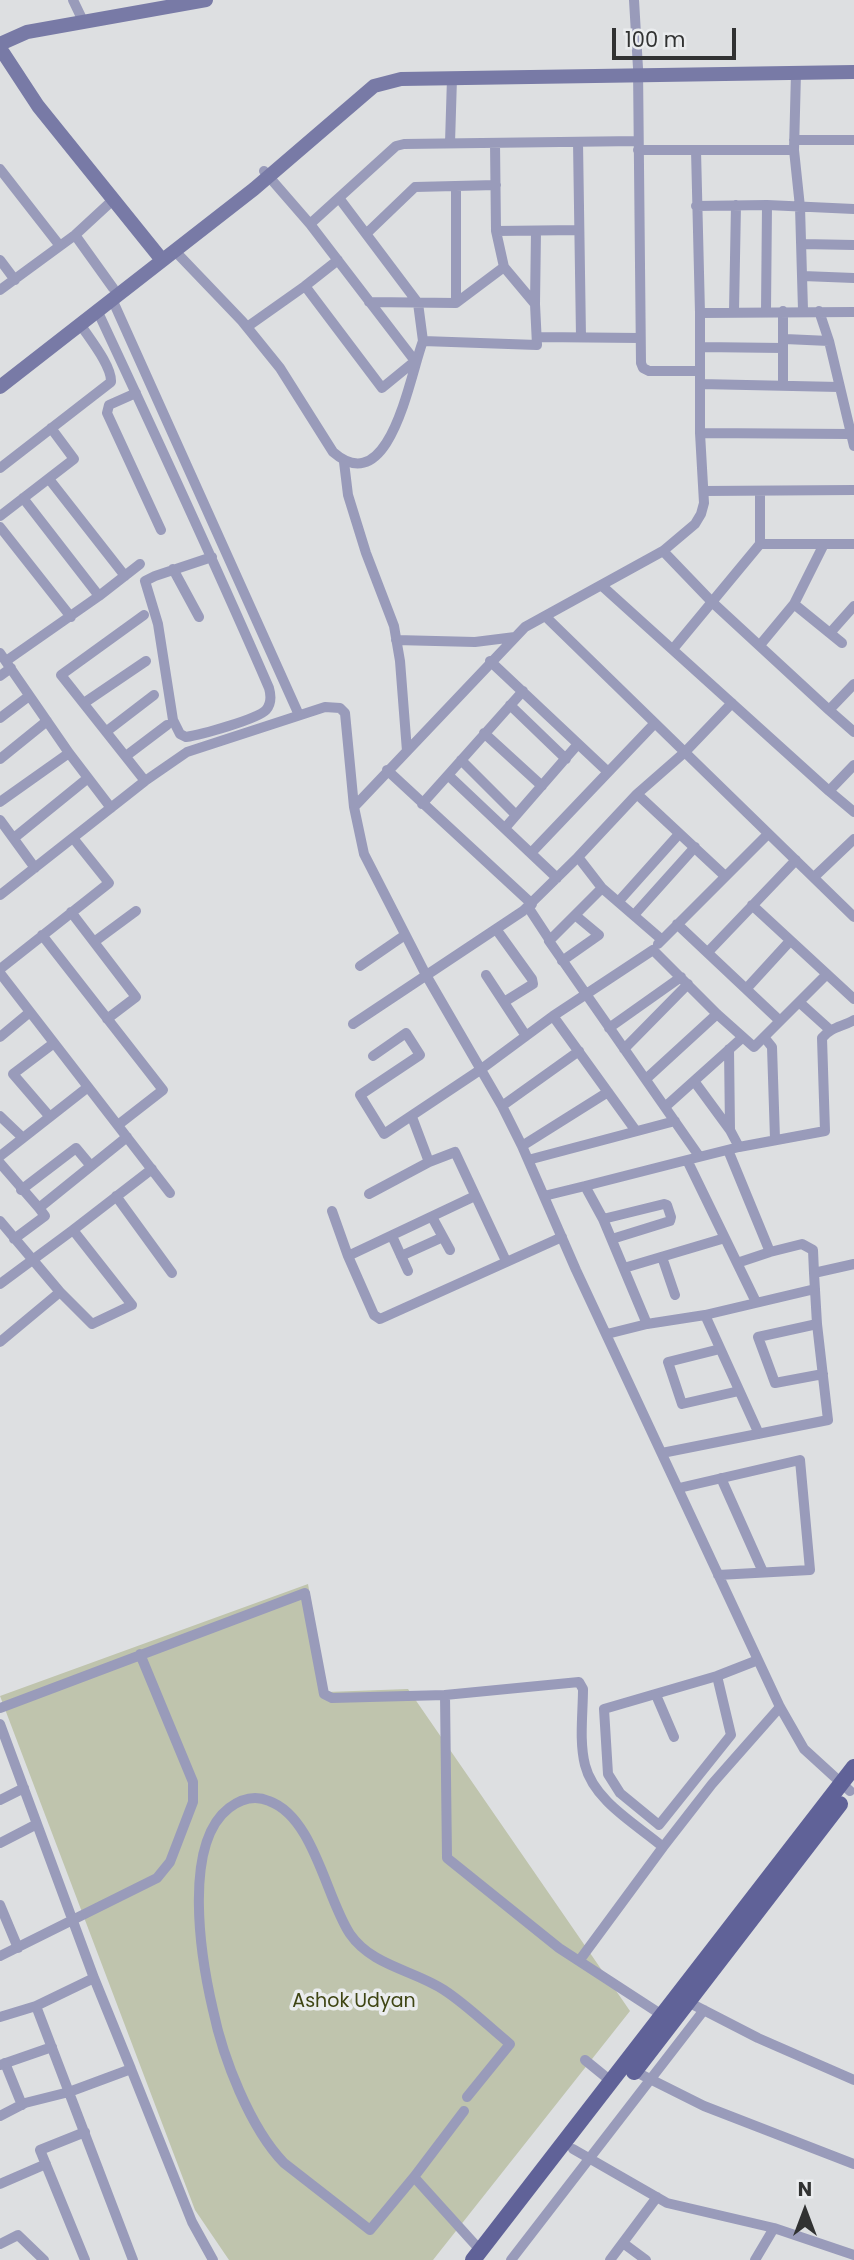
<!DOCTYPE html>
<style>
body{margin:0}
#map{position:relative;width:854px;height:2260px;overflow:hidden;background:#dddfe1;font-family:Poppins,sans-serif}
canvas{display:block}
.north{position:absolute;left:770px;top:2176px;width:70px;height:70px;-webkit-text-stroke:5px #eaecee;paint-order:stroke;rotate:0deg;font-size:19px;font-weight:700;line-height:28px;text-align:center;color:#313232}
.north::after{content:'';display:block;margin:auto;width:24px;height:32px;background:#313232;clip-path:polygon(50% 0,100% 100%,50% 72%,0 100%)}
.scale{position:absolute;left:612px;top:28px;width:124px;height:32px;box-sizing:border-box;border:4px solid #313232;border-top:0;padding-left:9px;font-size:21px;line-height:24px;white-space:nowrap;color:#313232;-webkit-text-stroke:5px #eaecee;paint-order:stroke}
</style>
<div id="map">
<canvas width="854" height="2260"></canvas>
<div class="north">N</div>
<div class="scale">100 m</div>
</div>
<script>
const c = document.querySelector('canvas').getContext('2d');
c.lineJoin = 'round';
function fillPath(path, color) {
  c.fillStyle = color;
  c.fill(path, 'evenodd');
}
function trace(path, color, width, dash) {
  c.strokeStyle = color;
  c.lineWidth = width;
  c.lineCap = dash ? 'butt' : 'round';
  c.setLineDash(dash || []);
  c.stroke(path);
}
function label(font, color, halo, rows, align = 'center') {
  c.font = font + ' Poppins,sans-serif';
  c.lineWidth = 7;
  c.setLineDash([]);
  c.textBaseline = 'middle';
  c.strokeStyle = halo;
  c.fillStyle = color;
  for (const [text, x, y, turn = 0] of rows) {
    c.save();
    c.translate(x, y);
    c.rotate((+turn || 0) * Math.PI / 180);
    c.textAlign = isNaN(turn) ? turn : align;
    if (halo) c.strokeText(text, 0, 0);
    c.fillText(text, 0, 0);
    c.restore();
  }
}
fillPath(new Path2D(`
 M308 1584 327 1692 408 1689 630 2011 433 2260H229L195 2210 0 1696Z`), '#bfc4ad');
trace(new Path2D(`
 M73 0 84 23
 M634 0 638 68 641 363 643 368 649 371H700
 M794 140H854
 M578 142 581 337
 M450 143 452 78
 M495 143 496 231 504 267
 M638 150H696L700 313
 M696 150H794L800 207 803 310
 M794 150 796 73
 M0 169 60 246
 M264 171 310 224 415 361 382 388 305 286 338 260
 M456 186V303
 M339 198 418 303 423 341
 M696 206 767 205 854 209
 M310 224 396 146 404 144 638 141
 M496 231 579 230
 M366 234 415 187 496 185
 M75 235 113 288
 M802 244 854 245
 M174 250 242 321 280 368 333 452C390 502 410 374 423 341L537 345 535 304 536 231
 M0 260 15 280
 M803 276 854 278
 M0 290 75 235 114 199
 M112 299 299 715
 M369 302 456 303 504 267 535 304
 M97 310C156 436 214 561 269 688 271 695 272 703 266 710 258 719 200 735 186 737L180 734 173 720 158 624 145 581 155 576 212 557
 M734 311 736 205
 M766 311 767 205
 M819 311 829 341 854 446
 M247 327 305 286
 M537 337 640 338
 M785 339 829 341
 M700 347 783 348
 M700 384 839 387
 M783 384V311
 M136 393 109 405 107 413 161 530
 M700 433 850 434
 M344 462 348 495 366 553 394 626 400 661 407 751
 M0 468 111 382C112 366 89 338 80 324
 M49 479 125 576
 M704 491 854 490
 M760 491V544H854
 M23 498 99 596
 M0 516 74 459 51 428
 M0 527 71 617
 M663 551 712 602 829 710
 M173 569 199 617
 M601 585 829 791
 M794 604 842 643
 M144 615 61 675 145 781
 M545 616 854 917
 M830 633 854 606
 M396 640 475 642 515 637
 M760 645 794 604 824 544
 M673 649 760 544
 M0 653 69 753 111 808
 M6 661 99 596 140 564
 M490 661 608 772
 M0 676 11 668
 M854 684 829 710 854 732
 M523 691 448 775 557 878
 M84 703 146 661
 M510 705 566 759
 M0 718 29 696
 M107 731 154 695
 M484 733 542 786
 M126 756 167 725
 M0 759 47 721
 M461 760 516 815
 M854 765 829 791 854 812
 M387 770 532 904
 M637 794 725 876
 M0 802 69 753
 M422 804 448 775
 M0 820 35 868
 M505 828 578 744
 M14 838 88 778
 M531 853 655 723
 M814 877 854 839
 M602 888 549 941 699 1156
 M0 895 145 781 187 752 325 707 340 708 345 713 354 807
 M619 901 679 834
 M752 905 854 999
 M528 907 549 939
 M71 912 136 997 107 1019
 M634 915 695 847
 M677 924 780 1021
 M496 929 532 979 533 984 504 1002
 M42 935 163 1090 118 1125
 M661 939 602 888 578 857 637 794 685 752 732 703
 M94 942 136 911
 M658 944 768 834
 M708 952 796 860
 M562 961 599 935 575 915
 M360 966 405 935
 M0 969 109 883 73 838
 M0 973 170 1193
 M486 975 526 1036
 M747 988 790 941
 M799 1002 829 1029
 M553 1016 636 1131
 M353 1024 523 911 578 857
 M609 1028 681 977
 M0 1037 30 1012
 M764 1037 772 1047 775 1139
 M624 1049 688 984
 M729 1049 730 1130
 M373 1056 406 1033 420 1055 360 1095 384 1134 480 1070 553 1016 653 950 717 1014 754 1047 827 974
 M646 1079 717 1014
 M694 1081 730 1130 739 1147
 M502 1106 579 1051
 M665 1107 743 1037
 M0 1116 23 1138
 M50 1117 13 1074 54 1043
 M412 1117 429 1162
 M522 1146 608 1092
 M728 1150 770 1252 737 1263
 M0 1156 88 1087
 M528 1160 675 1121
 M687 1160 739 1147 825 1131 822 1038C831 1027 842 1027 854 1020
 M0 1163 39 1208 127 1137
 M585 1186 687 1160 756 1302
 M21 1190 76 1148 91 1166
 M369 1194 429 1162 455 1152 506 1261
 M116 1196 172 1273
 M475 1196 348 1256 374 1315 380 1319 562 1237
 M544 1196 585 1186 603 1219 647 1324
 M332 1211 348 1256
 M432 1217 450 1250
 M603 1219 664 1204 667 1205 671 1217 670 1221 612 1239
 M0 1221 60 1292 92 1324 132 1305 73 1230 152 1169
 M392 1236 408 1271
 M14 1239 45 1216 39 1208
 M770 1252 802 1244 813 1250 814 1273
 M401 1256 443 1237
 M662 1257 675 1295
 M624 1268 725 1238
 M0 1284 73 1230
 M705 1315 815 1289
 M817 1324 758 1337 775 1383 823 1374
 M607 1334 647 1324 705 1315 759 1434
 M0 1342 60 1292
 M720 1349 668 1362 682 1404 739 1391
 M662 1453 828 1420 817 1324 814 1273 854 1264
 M721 1478 763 1572
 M679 1488 800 1460 810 1570 718 1575
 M717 1676 731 1735 659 1825 620 1793 608 1774 604 1709 717 1676 758 1660
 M445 1695 579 1682 583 1689C583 1713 579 1741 585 1765 594 1801 636 1824 663 1847
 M656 1695 674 1737
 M0 1708 305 1593 324 1694 332 1698 445 1695 447 1858 559 1948 662 2015
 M0 1724 94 1978 36 2006 133 2260
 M850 1791 804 1749 780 1707 576 1270 522 1146 502 1106 426 975 364 854 354 807 525 627 663 551 695 524 701 514 704 503 700 433V313L854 312
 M0 1800 24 1788
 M0 1843 37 1824
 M0 1905 18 1948
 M0 1956 157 1878 170 1862 193 1802V1782L140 1654
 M579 1961 663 1847 712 1784 780 1707
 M688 2002 758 2038 854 2080
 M0 2017 36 2006
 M585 2060 612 2082
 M5 2063 22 2105
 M0 2065 52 2047
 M131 2069 192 2222 213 2260
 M634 2071 704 2106 854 2164
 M467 2097 510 2044C488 2026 467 2005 444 1990 414 1970 372 1966 350 1934 326 1898 314 1817 269 1801 255 1795 241 1799 229 1808 182 1844 201 1959 213 2010 223 2058 250 2128 284 2163L370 2230 414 2177 480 2250
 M0 2116 25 2103 69 2092 131 2069 94 1978
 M85 2132 40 2150 85 2260
 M573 2149 667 2203 774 2228 854 2255
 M414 2177 464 2111
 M0 2184 46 2164
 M623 2243 646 2260
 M0 2244 18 2235 44 2260
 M511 2260 704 2010
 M610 2260 657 2197
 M755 2260 774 2228`), '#999bba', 10);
trace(new Path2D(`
 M0 44 27 32 206 0
 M0 48 38 106 162 260
 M0 387 254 189 374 86 401 79 854 72`), '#787aa6', 14);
trace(new Path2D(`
 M634 2072 840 1804
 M473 2260 854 1767`), '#606298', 16);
label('19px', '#3f4514', '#eaecee', [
 ["Ashok Udyan",354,2002]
]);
</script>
